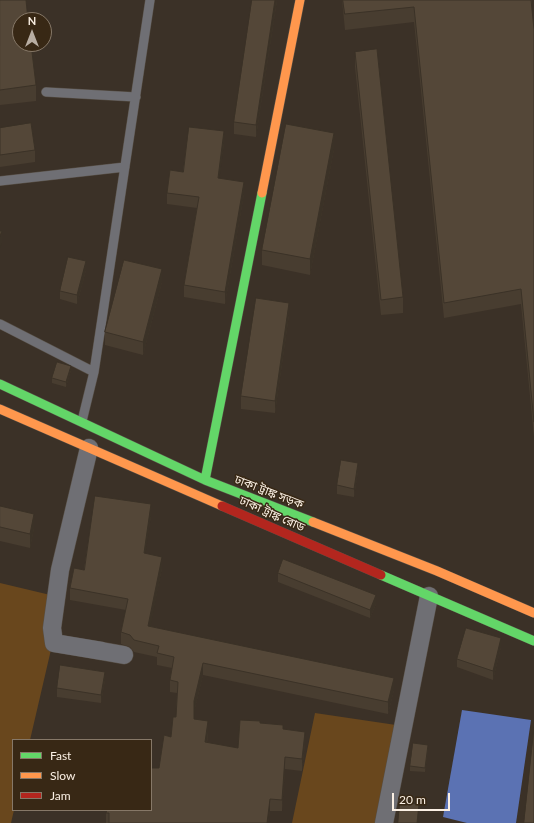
<!DOCTYPE html>
<meta charset="utf-8">
<style>
body{margin:0}
#map{position:relative;width:534px;height:823px;overflow:hidden;background:#3b3127;font-family:Lato,sans-serif}
canvas{display:block}
.legend{position:absolute;left:12px;top:739px;width:140px;height:72px;box-sizing:border-box;background:#382815;border:1px solid #867868;margin:0;padding:5px 7px;list-style:none;font-size:12px;color:#fbf0e4}
.legend li{display:flex;align-items:center;gap:8px;height:20px}
.legend b{width:20px;border:1px solid #867868}
.north{position:absolute;left:12px;top:12px;width:40px;height:40px;box-sizing:border-box;background:#382815;border:1px solid #867868;border-radius:50%;rotate:0deg;font-size:11px;font-weight:700;line-height:16px;text-align:center;color:#fbf0e4}
.north::after{content:'';display:block;margin:auto;width:14px;height:18px;background:#b8ada2;clip-path:polygon(50% 0,100% 100%,50% 72%,0 100%)}
.scale{position:absolute;left:392px;top:793px;width:58px;height:18px;box-sizing:border-box;border:2px solid #fbf0e4;border-top:0;padding-left:5px;font-size:12px;line-height:14px;white-space:nowrap;color:#fbf0e4;-webkit-text-stroke:3px #382815;paint-order:stroke}
</style>
<div id="map">
<canvas width="534" height="823"></canvas>
<ul class="legend">
<li><b style="height:5px;background:#63d668"></b>Fast</li>
<li><b style="height:5px;background:#ff974d"></b>Slow</li>
<li><b style="height:5px;background:#b3261e"></b>Jam</li>
</ul>
<div class="north">N</div>
<div class="scale">20 m</div>
</div>
<script>
const c = document.querySelector('canvas').getContext('2d');
c.lineJoin = 'round';
function fillPath(path, color) {
  c.fillStyle = color;
  c.fill(path, 'evenodd');
}
function trace(path, color, width, dash) {
  c.strokeStyle = color;
  c.lineWidth = width;
  c.lineCap = dash ? 'butt' : 'round';
  c.setLineDash(dash || []);
  c.stroke(path);
}
function label(font, color, halo, rows, align = 'center') {
  c.font = font + ' Lato,"Noto Sans Bengali",sans-serif';
  c.lineWidth = 3;
  c.setLineDash([]);
  c.textBaseline = 'middle';
  c.strokeStyle = halo;
  c.fillStyle = color;
  for (const [text, x, y, turn = 0] of rows) {
    c.save();
    c.translate(x, y);
    c.rotate((+turn || 0) * Math.PI / 180);
    c.textAlign = isNaN(turn) ? turn : align;
    if (halo) c.strokeText(text, 0, 0);
    c.fillText(text, 0, 0);
    c.restore();
  }
}
fillPath(new Path2D(`
 M0 583 63 598 30 740H13L14 810 11 823H0Z
 M315 713 396 725 376 823H292Z`), '#69471d');
fillPath(new Path2D(`
 M462 710 531 720 516 823H467L443 817Z`), '#5b72b3');
const lane = new Path2D(`
 M46 92 136 97
 M0 181 125 167
 M0 324 94 372 150 0
 M82 421 94 372`);
const street = new Path2D(`
 M89 448 60 570 52 628 54 643 102 651
 M90 649 124 655
 M384 823 429 596`);
const fast = new Path2D(`
 M0 384 205 480 313 522
 M205 480 262 193
 M381 575 534 641`);
const slow = new Path2D(`
 M262 193 300 0
 M0 409 222 506
 M313 522 437 571 534 613`);
const jam = new Path2D(`
 M222 506 381 575`);
trace(lane, '#585047', 10);
trace(street, '#585047', 19);
trace(fast, '#585047', 10);
trace(slow, '#585047', 10);
trace(jam, '#585047', 10);
trace(lane, '#6f6f74', 9);
trace(street, '#6f6f74', 18);
trace(fast, '#63d668', 9);
trace(slow, '#ff974d', 9);
trace(jam, '#b3261e', 9);
fillPath(new Path2D(`
 M0 0 36 85V101L0 105Z
 M252 0H277L256 137 234 134V122Z
 M342 0H532V10L534 29V437L521 304 444 318 414 22 345 30Z
 M355 52 403 297V313L381 315 355 67Z
 M0 128 35 150V162L0 167Z
 M224 143 219 178 244 194 225 304 184 297V285L197 208 167 204V193L183 172Z
 M334 149 310 275 262 265V250Z
 M86 270 77 304 60 299V291Z
 M162 282 143 355 105 345V332Z
 M289 315 275 413 241 409V396Z
 M71 370 66 387 52 383V378Z
 M358 471 354 497 337 494V485Z
 M0 506 34 528 30 548 0 541Z
 M151 516 145 553 162 568 150 626 394 690 388 714 203 675 194 712V719L208 732 207 743 238 748 260 723 283 729 305 743 302 771 285 769 282 811H270L268 823H106V813L159 768 171 737 176 717 177 693 170 692V680L172 668 157 665V657L134 652 130 647 121 644V632L126 610 70 600V588L84 570Z
 M278 573 376 604 370 618 278 582Z
 M501 647 493 680 457 667V659Z
 M105 680 101 703 57 697V688Z
 M428 750 425 772 410 771V766Z`), '#483d30');
fillPath(new Path2D(`
 M275 0H277L256 137V125Z
 M224 131V143L218 190V178Z
 M334 133V149L310 275V259Z
 M244 182V194L225 304V292Z
 M2 231V243L0 248V236Z
 M86 261V270L77 304V295Z
 M162 269V282L143 355V342Z
 M289 303V315L275 413V401Z
 M71 366V370L66 387V382Z
 M358 463V471L354 497V489Z
 M151 504V516L144 564V553Z
 M34 514V528L30 548V534Z
 M162 557V568L148 638V626Z
 M376 595V604L370 618V610Z
 M501 638V647L493 680V671Z
 M203 663V675L194 712V701Z
 M105 672V680L101 703V695Z
 M394 678V690L388 714V702Z
 M208 721V732L205 754V742Z
 M305 732V743L302 771V759Z
 M428 745V750L425 772V768Z
 M285 757V769L282 811V800Z
 M270 799V811L268 823H267Z
 M419 804V812L418 823H417Z`), '#3b3227');
const building = new Path2D(`
 M0 0H26L28 20H20V44H31L36 85 0 90Z
 M252 0H275L256 125 234 122Z
 M343 0H531L534 29V422L521 289 444 303 414 7 345 14Z
 M377 49 403 297 381 300 355 52Z
 M31 123 35 150 0 155V128Z
 M286 124 334 133 310 259 262 250Z
 M189 127 224 131 218 178 244 182 225 292 184 285 199 197 167 193 170 170 183 172Z
 M0 231H2L0 236Z
 M68 257 86 261 77 295 60 291Z
 M124 260 162 269 143 342 105 332Z
 M256 298 289 303 275 401 241 396Z
 M57 362 71 366 66 382 52 378Z
 M341 460 358 463 354 489 337 485Z
 M95 496 151 504 144 553 162 557 148 626 394 678 388 702 203 663 194 701V719L208 721 205 742 238 748 240 720 260 721V723L283 725V729L305 732 302 759 285 757 282 800 270 799 267 823H109V813H106L107 810H151V768H159L164 735 171 737 173 717H176L178 682 170 680 174 657 157 653 159 646 134 640 130 635 121 632 128 599 70 588 74 568 84 570Z
 M0 506 34 514 30 534 0 527Z
 M283 559 376 595 370 610 278 573Z
 M466 628 501 638 493 671 457 659Z
 M60 665 105 672 101 695 57 688Z
 M534 728V823H524Z
 M413 743 428 745 425 768 410 766Z
 M400 803 419 804 417 823H398Z`);
fillPath(building, '#544738');
trace(building, '#3b3227', 1);
label('12px', '#fbf0e4', '#382815', [
 ["ঢাকা ট্রাঙ্ক সড়ক",269,492,21],
 ["ঢাকা ট্রাঙ্ক রোড",272,514,24]
]);
</script>
